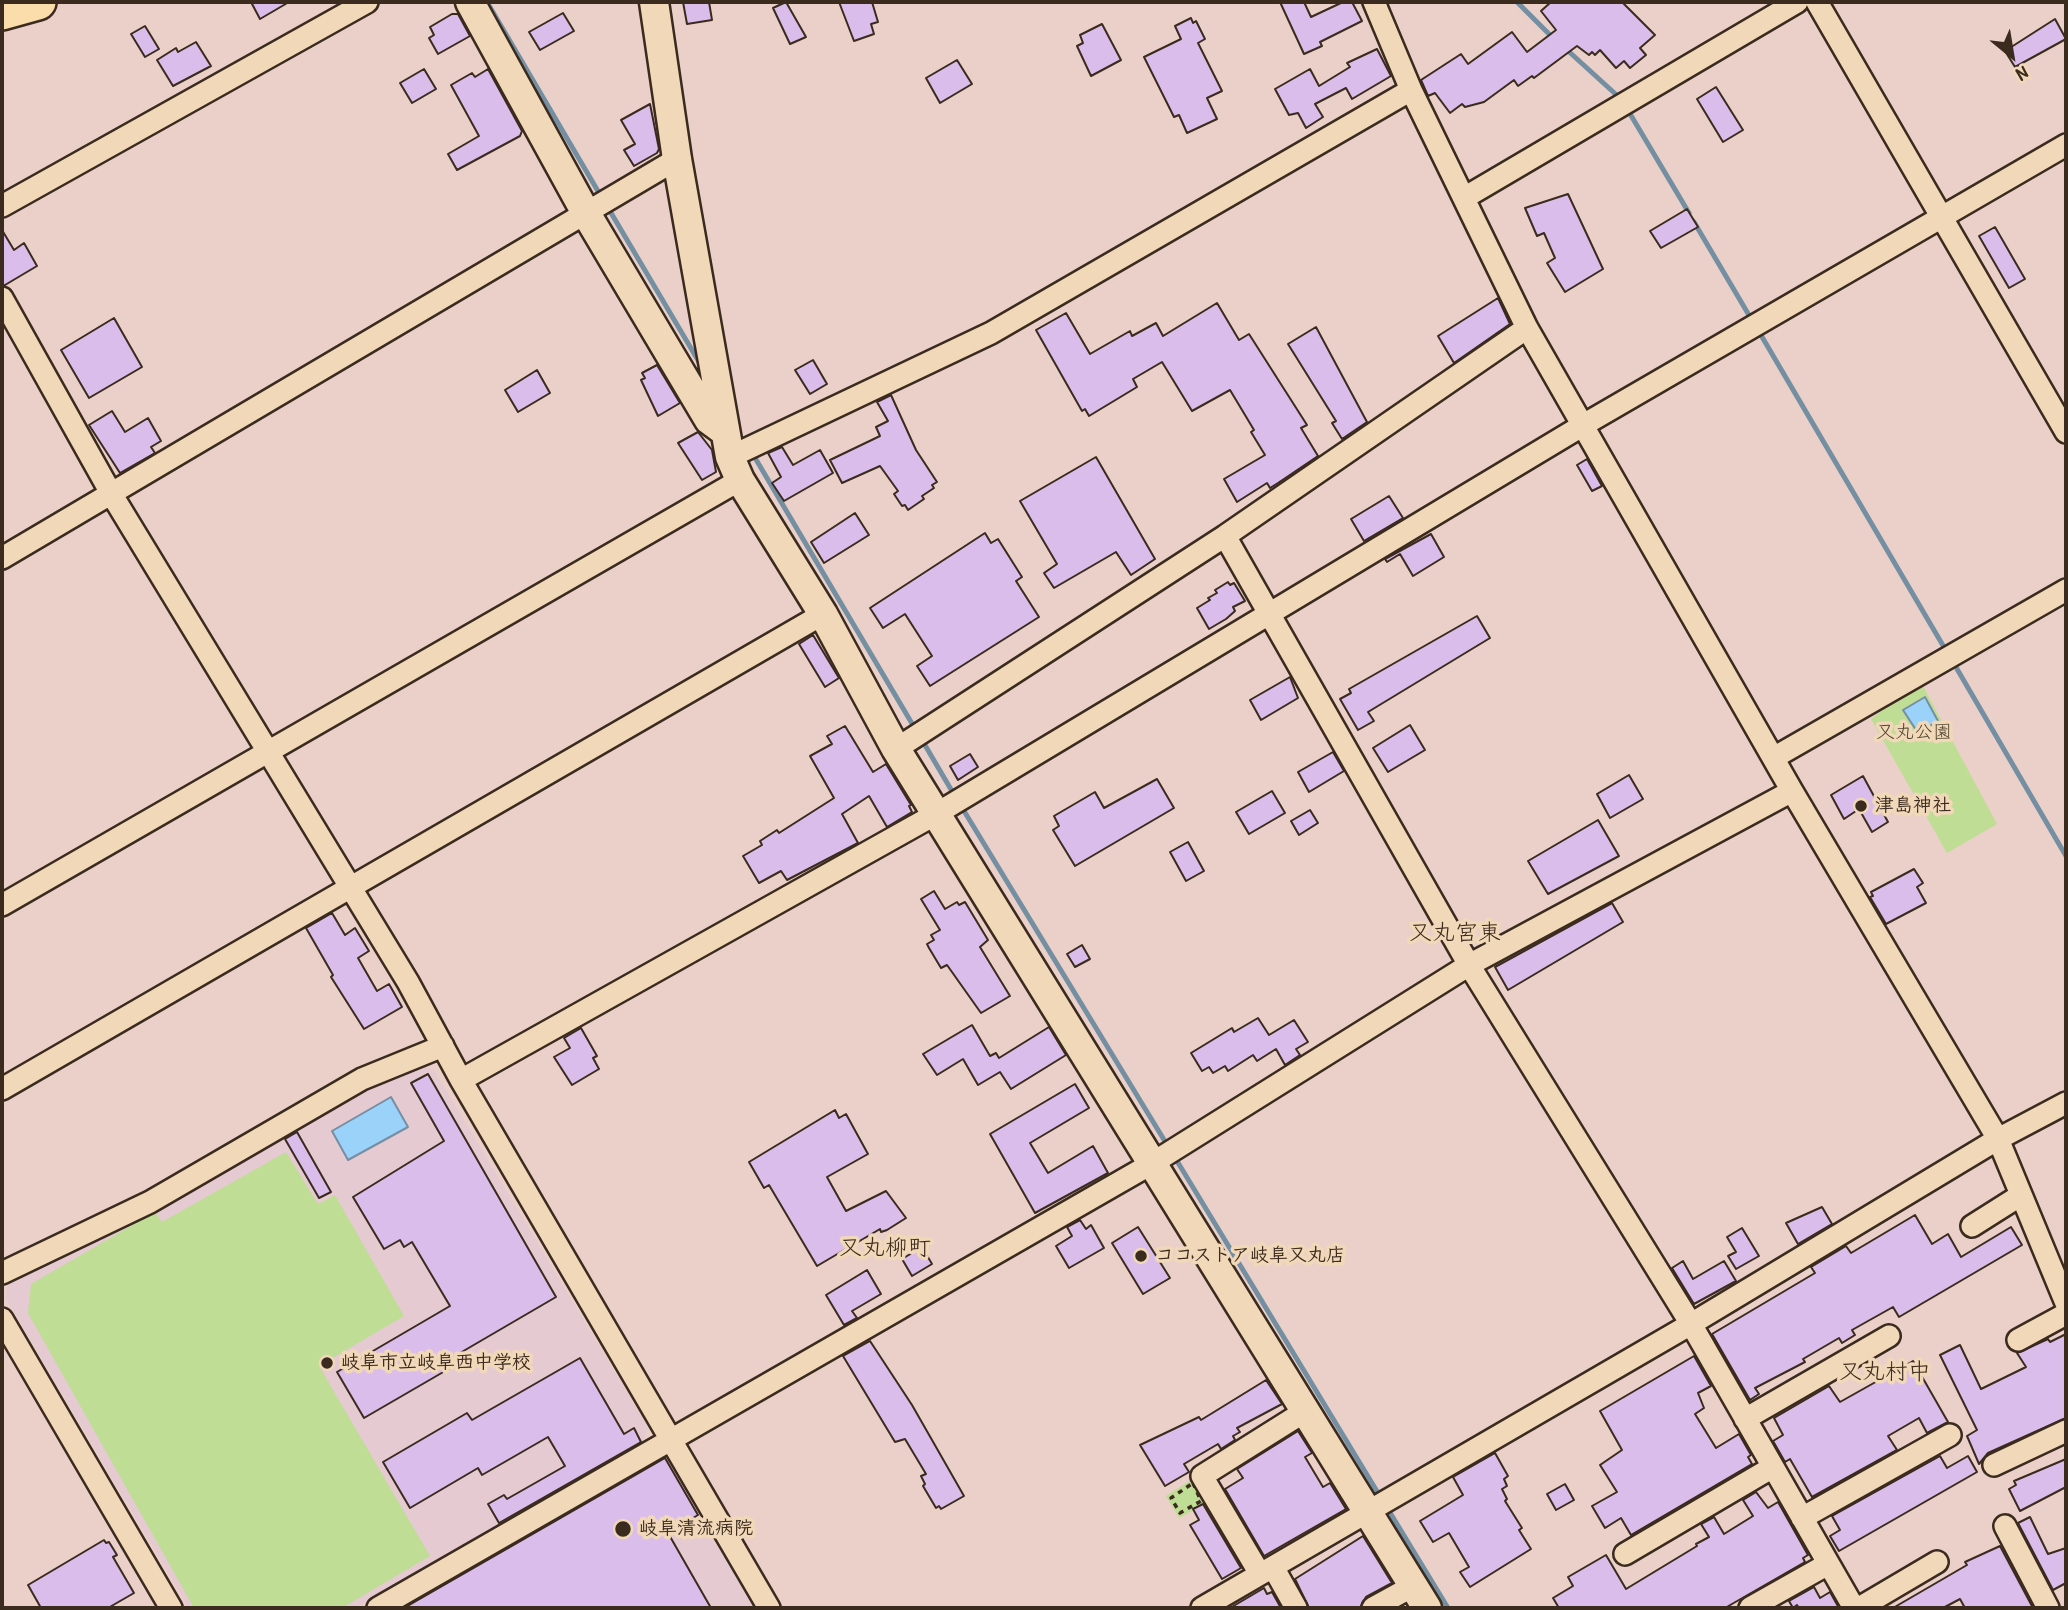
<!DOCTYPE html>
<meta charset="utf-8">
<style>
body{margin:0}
#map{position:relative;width:2068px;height:1610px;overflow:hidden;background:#ead0c8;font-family:"Patrick Hand",sans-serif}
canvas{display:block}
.frame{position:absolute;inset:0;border:4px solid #3b2a1e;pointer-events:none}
.north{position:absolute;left:1977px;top:21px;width:70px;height:70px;-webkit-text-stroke:5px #f1d8b9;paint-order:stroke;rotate:150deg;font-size:19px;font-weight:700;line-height:28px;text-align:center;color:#3b2a1e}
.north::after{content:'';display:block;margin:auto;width:24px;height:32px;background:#3b2a1e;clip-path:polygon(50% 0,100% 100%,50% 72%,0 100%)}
</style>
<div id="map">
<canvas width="2068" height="1610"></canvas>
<div class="frame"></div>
<div class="north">N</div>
</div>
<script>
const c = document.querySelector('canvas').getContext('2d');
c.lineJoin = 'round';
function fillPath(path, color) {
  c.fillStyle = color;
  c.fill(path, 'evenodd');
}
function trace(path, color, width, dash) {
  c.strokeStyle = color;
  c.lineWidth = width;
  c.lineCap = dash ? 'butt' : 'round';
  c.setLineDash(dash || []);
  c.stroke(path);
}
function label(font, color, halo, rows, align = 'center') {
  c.font = font + ' "Patrick Hand","Klee One",sans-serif';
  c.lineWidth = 7;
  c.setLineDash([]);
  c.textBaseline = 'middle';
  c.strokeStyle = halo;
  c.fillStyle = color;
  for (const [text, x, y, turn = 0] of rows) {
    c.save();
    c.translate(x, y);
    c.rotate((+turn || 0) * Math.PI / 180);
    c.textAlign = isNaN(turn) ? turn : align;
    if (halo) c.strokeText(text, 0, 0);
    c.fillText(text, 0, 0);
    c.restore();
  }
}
fillPath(new Path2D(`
 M422 1066 434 1070 648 1427 643 1442 356 1608H189L6 1299 8 1282 349 1094Z
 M669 1450 760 1608H392Z`), '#e5cad2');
fillPath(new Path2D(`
 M1923 686 1997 824 1947 853 1871 719 1895 701Z
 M286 1152 318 1204 335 1195 404 1316 319 1366 430 1556 342 1608H194L28 1313 31 1284 155 1212 162 1222Z
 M1194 1478 1207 1503 1179 1518 1166 1496Z`), '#bfdd95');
const water = new Path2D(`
 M1925 697 1938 721 1918 733 1903 710Z
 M391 1097 408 1127 348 1160 332 1131Z`);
fillPath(water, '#9bd2fa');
trace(water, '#758fa2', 2);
trace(new Path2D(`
 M487 2 602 198
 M1517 2 1553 38
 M1566 49 1621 99
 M1626 107 1689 213
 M607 206 702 367
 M1694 222 1753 322
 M1758 330 1948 654
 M751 451 917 732
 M1953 662 2066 856
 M922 740 956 798
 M961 806 1169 1148
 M1174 1156 1381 1498
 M1386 1506 1448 1608`), '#758fa2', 5);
const building = new Path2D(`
 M251 2H289L260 19Z
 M683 2H709L712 20 687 24Z
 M786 2 806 37 790 44 773 8Z
 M839 2H872L878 22 871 24 874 34 854 41Z
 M1280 2H1304L1311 17 1343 2H1352L1362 21 1320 42 1322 46 1304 54Z
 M1551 2H1622L1655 35 1640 48 1646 55 1630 68 1624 61 1616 68 1600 50 1595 55 1592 52 1589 55 1577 46 1534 78 1532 76 1518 86 1514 80 1484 102 1465 107 1462 104 1450 113 1435 93 1428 96 1421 80 1461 54 1468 64 1512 32 1527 52 1556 30 1541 11Z
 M563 13 574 31 540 50 529 32Z
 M452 14H458L470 36 438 54 429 38 434 35 430 27Z
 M1191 18 1193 23 1196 21 1205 39 1198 43 1222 91 1207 98 1217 119 1187 133 1179 115 1174 117 1144 57 1181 39 1175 26Z
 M2055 19 2066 39 2015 67 2005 51Z
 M1102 24 1121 60 1091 76 1077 46 1083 43 1080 35Z
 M145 26 159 49 145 57 131 34Z
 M196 42 211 66 173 86 157 60 176 48 178 52Z
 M1377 49 1391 76 1352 99 1346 88 1315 104 1323 117 1306 128 1298 113 1289 115 1275 89 1310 69 1319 86 1350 67 1347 63Z
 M957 60 972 84 940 103 926 78Z
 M424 69 436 89 412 103 400 83Z
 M488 69 522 131 520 136 457 170 448 154 479 136 451 85 472 73 475 77Z
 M1716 87 1743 130 1723 142 1697 99Z
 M650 104 659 149 657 153 634 166 624 150 635 144 621 120Z
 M1568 194 1603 269 1565 292 1547 263 1555 258 1544 233 1537 236 1525 208Z
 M1687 209 1698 227 1661 248 1650 231Z
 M1995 227 2025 279 2009 288 1979 236Z
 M2 230 14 250 24 243 37 266 5 285H2Z
 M1498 298 1510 324 1454 363 1438 336Z
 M1217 303 1239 340 1249 334 1307 425 1301 428 1318 456 1278 483 1270 488 1267 483 1237 502 1224 479 1265 455 1251 432 1254 430 1230 390 1192 411 1162 362 1133 379 1137 387 1089 416 1085 409 1082 411 1036 330 1066 313 1090 354 1130 331 1132 336 1156 323 1163 336Z
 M114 318 142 367 89 398 61 350Z
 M1316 327 1367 422 1342 439 1332 423 1336 421 1288 344Z
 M813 360 827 384 810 394 795 370Z
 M657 365 680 403 658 416 641 380 645 378 642 373Z
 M537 370 550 393 518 412 505 390Z
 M891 395 916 450 937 482 932 485 934 488 922 496 924 499 908 510 905 505 902 506 894 494 898 491 880 466 842 483 830 460 880 436 876 427 888 421 877 402Z
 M112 411 125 432 148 418 161 441 151 447 155 453 120 473 89 425Z
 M698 432 712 450 716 472 702 480 678 443Z
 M782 447 793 465 820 450 833 473 784 501 772 483 781 477 768 453Z
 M1096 457 1155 559 1131 575 1116 552 1054 588 1044 573 1057 564 1020 501Z
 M1587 459 1602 486 1592 491 1577 465Z
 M1389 496 1403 518 1364 541 1351 519Z
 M855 513 869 535 824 563 811 542Z
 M985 533 991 543 998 539 1022 577 1016 581 1039 617 930 686 917 666 932 656 905 614 883 628 870 608Z
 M1431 534 1444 557 1413 576 1400 554 1387 562 1385 559Z
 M1228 582 1230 585 1234 583 1245 601 1233 607 1235 611 1226 619 1209 629 1197 608 1210 600 1208 598 1217 593 1215 590Z
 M1477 616 1490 638 1368 712 1374 721 1358 730 1340 699 1351 693 1349 689Z
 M813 635 839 678 825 687 799 644Z
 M1290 677 1298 698 1261 720 1250 700Z
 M1410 725 1425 750 1388 772 1373 748Z
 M845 726 873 772 886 764 911 805 909 806 912 812 887 827 869 796 842 814 858 843 787 880 781 871 759 883 743 856 762 845 760 841 777 830 779 833 834 798 810 756 832 744 827 736Z
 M1333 752 1344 771 1309 792 1298 772Z
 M970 754 978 767 958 780 950 766Z
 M1629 775 1643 799 1610 818 1597 794Z
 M1863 776 1888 822 1872 832 1859 809 1844 819 1831 795Z
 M1157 779 1174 808 1075 866 1053 830 1059 826 1054 816 1095 792 1104 808Z
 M1272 791 1285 813 1249 834 1236 812Z
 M1310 810 1318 823 1299 835 1291 821Z
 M1598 820 1619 856 1548 894 1528 861Z
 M1188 842 1204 871 1186 881 1170 852Z
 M1914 869 1923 883 1917 887 1926 903 1886 924 1870 897 1873 896 1871 892Z
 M934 891 945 909 957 902 959 905 965 902 988 940 980 947 1010 996 981 1013 947 965 941 968 929 948 927 944 934 940 931 935 940 930 921 899Z
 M1612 903 1623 922 1508 990 1495 967Z
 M332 913 345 935 355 928 369 951 358 958 377 991 389 984 402 1007 364 1029 331 977 333 975 306 928Z
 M1082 945 1090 959 1075 967 1067 954Z
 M1258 1018 1269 1035 1294 1020 1308 1042 1296 1049 1300 1055 1285 1065 1276 1049 1257 1061 1253 1055 1228 1071 1225 1066 1213 1073 1209 1067 1202 1071 1191 1053 1232 1028 1234 1032Z
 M972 1025 990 1056 996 1053 999 1058 1049 1027 1066 1055 1011 1089 1000 1072 978 1085 963 1059 937 1075 923 1054Z
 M581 1028 597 1056 593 1058 599 1069 572 1085 554 1057 570 1048 564 1038Z
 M428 1074 556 1297 460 1353 464 1360 364 1418 337 1372 450 1306 412 1242 404 1247 400 1240 384 1249 353 1197 444 1141 411 1083Z
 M1075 1084 1089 1108 1030 1143 1048 1173 1093 1146 1108 1173 1035 1213 990 1134Z
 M835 1110 839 1118 846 1114 868 1154 827 1177 846 1211 886 1191 906 1218 887 1230 881 1232 880 1229 817 1266 769 1185 764 1188 749 1162Z
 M297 1132 331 1192 319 1198 285 1139Z
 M1822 1207 1832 1224 1798 1244 1786 1223Z
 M1915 1215 1932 1244 1948 1234 1961 1257 2011 1227 2022 1245 1899 1317 1893 1307 1852 1330 1855 1335 1842 1343 1839 1338 1803 1359 1805 1362 1755 1388 1759 1394 1750 1400 1712 1334 1815 1273 1811 1267 1846 1246 1851 1253Z
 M1080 1220 1086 1229 1091 1225 1104 1248 1069 1268 1056 1246 1072 1236 1067 1227Z
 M1138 1227 1170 1278 1143 1294 1112 1243Z
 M1742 1228 1759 1256 1736 1269 1728 1256 1736 1252 1727 1237Z
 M922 1247 932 1264 912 1276 902 1259Z
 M1683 1261 1693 1279 1724 1261 1736 1281 1694 1304 1672 1268Z
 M867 1270 881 1294 852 1311 857 1318 844 1325 826 1295Z
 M2066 1334V1418L1988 1453 1979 1464 1967 1436 1977 1430 1940 1355 1960 1345 1981 1389 2026 1367 2017 1353 2048 1339 2050 1342Z
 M870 1341 912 1405 964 1496 941 1509 939 1506 936 1508 923 1486 925 1484 921 1476 926 1474 905 1439 895 1442 843 1356Z
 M1694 1356 1711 1386 1698 1393 1704 1408 1695 1414 1716 1448 1739 1434 1751 1455 1748 1457 1752 1464 1631 1535 1621 1518 1605 1528 1592 1506 1617 1492 1600 1465 1622 1450 1600 1411Z
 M580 1358 624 1434 634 1428 641 1442 499 1523 488 1504 504 1495 507 1499 565 1466 548 1437 482 1475 478 1468 410 1508 383 1462 467 1413 472 1420Z
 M1913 1361 1948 1422 1927 1433 1919 1418 1888 1436 1897 1450 1812 1497 1790 1459 1785 1462 1773 1441 1783 1435 1774 1418 1829 1386 1840 1402Z
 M1266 1380 1282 1404 1237 1428 1240 1432 1233 1436 1235 1440 1221 1449 1218 1444 1184 1464 1189 1472 1165 1486 1140 1445 1199 1417 1201 1420Z
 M1298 1431 1312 1453 1305 1457 1323 1487 1330 1483 1346 1509 1264 1556 1225 1489 1243 1478 1237 1469Z
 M1495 1453 1508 1476 1504 1479 1507 1486 1502 1489 1507 1499 1505 1501 1522 1528 1519 1530 1531 1549 1470 1587 1460 1572 1469 1567 1449 1533 1433 1542 1420 1521 1463 1495 1453 1477Z
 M1940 1456 1947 1468 1968 1456 1977 1472 1839 1551 1830 1536 1840 1530 1832 1516Z
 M665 1458 698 1515 668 1533 711 1608H404Z
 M2066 1459V1487L2020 1511 2009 1489 2016 1485 2014 1481Z
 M1565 1484 1574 1500 1556 1510 1547 1494Z
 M1756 1492 1768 1508 1778 1502 1808 1555 1803 1558 1805 1562 1725 1608H1559L1553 1598 1573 1586 1568 1577 1606 1555 1626 1589 1697 1546 1696 1544 1709 1537 1701 1524 1714 1517 1724 1534 1753 1516 1743 1500Z
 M1203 1504 1241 1568 1222 1579 1190 1525 1199 1520 1193 1509Z
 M2030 1517 2048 1554 2066 1548V1583L2053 1590 2018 1523Z
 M1363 1536 1392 1583 1366 1597 1360 1608H1309L1295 1579Z
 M104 1540 106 1543 109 1542 117 1555 113 1557 134 1593 108 1608H41L28 1585Z
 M2000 1546 2033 1608H1965L1960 1599 1943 1608H1893L1967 1565 1965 1562Z
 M1814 1587 1820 1598 1830 1592 1839 1608H1799L1797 1605 1793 1608 1789 1601Z
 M1264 1588 1267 1594 1272 1592 1281 1608H1230Z`);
fillPath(building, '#dabdeb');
trace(building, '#3b2a1e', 2);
const minor = new Path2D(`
 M1374 2 1411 90 1527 328 1792 791 1998 1139 2066 1303
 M1817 2 2066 432
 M1464 198 1797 2
 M2 206 367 2
 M2 298 112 495 408 982 461 1080 769 1608
 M730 457 991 333 1411 90
 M1225 536 1469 965 1691 1324 1854 1608
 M2 558 677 159
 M896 749 1225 536 1527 328
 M1775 757 2066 590
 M2 905 740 480
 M461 1080 936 814 1585 424 2066 145
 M2 1089 823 614
 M1972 1226 2021 1195
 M2 1273 150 1202 362 1079 443 1046
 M2 1319 171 1608
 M2018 1340 2066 1314
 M1745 1419 1889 1336
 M1994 1465 2066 1431
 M1802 1518 1950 1435
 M2005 1526 2048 1608
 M1625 1554 1773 1467
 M1273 1567 1296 1608
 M1260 1574 1202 1476 1307 1410
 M378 1608 1151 1164 1469 965 1792 791
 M1202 1608 1691 1324 1998 1139 2066 1103
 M1373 1608 1413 1586
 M1750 1608 1828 1564
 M1859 1608 1937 1562`);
const tertiary = new Path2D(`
 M470 2 587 215 709 420 724 431
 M654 2 677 159 730 457 740 480 823 614 896 749 1427 1608`);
const primary = new Path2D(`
 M2 12 38 2`);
trace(minor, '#3b2a1e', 26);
trace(tertiary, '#3b2a1e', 33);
trace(primary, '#3b2a1e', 40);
trace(new Path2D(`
 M1193 1483 1201 1501 1180 1513 1171 1498Z`), '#3b2a1e', 3.5, [5, 5]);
trace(minor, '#f1d8b9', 21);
trace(tertiary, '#f1d8b9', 28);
trace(primary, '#faddab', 35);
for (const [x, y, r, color] of [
 [1861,806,7,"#3b2a1e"],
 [1141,1256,7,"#3b2a1e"],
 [327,1363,7,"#3b2a1e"],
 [623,1529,9,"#3b2a1e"]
]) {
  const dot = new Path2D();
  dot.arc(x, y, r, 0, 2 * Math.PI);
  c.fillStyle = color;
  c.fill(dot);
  trace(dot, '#f1d8b9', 2.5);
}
label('19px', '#4f4530', '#f1d8b9', [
 ["又丸公園",1914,733]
]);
label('bold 19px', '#3b2a1e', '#f1d8b9', [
 ["津島神社",1875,806],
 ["ココストア岐阜又丸店",1155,1256],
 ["岐阜市立岐阜西中学校",341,1363],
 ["岐阜清流病院",639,1529]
], 'left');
label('23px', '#3b2a1e', '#f1d8b9', [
 ["又丸宮東",1455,934],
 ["又丸柳町",885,1249],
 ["又丸村中",1885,1373]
]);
</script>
